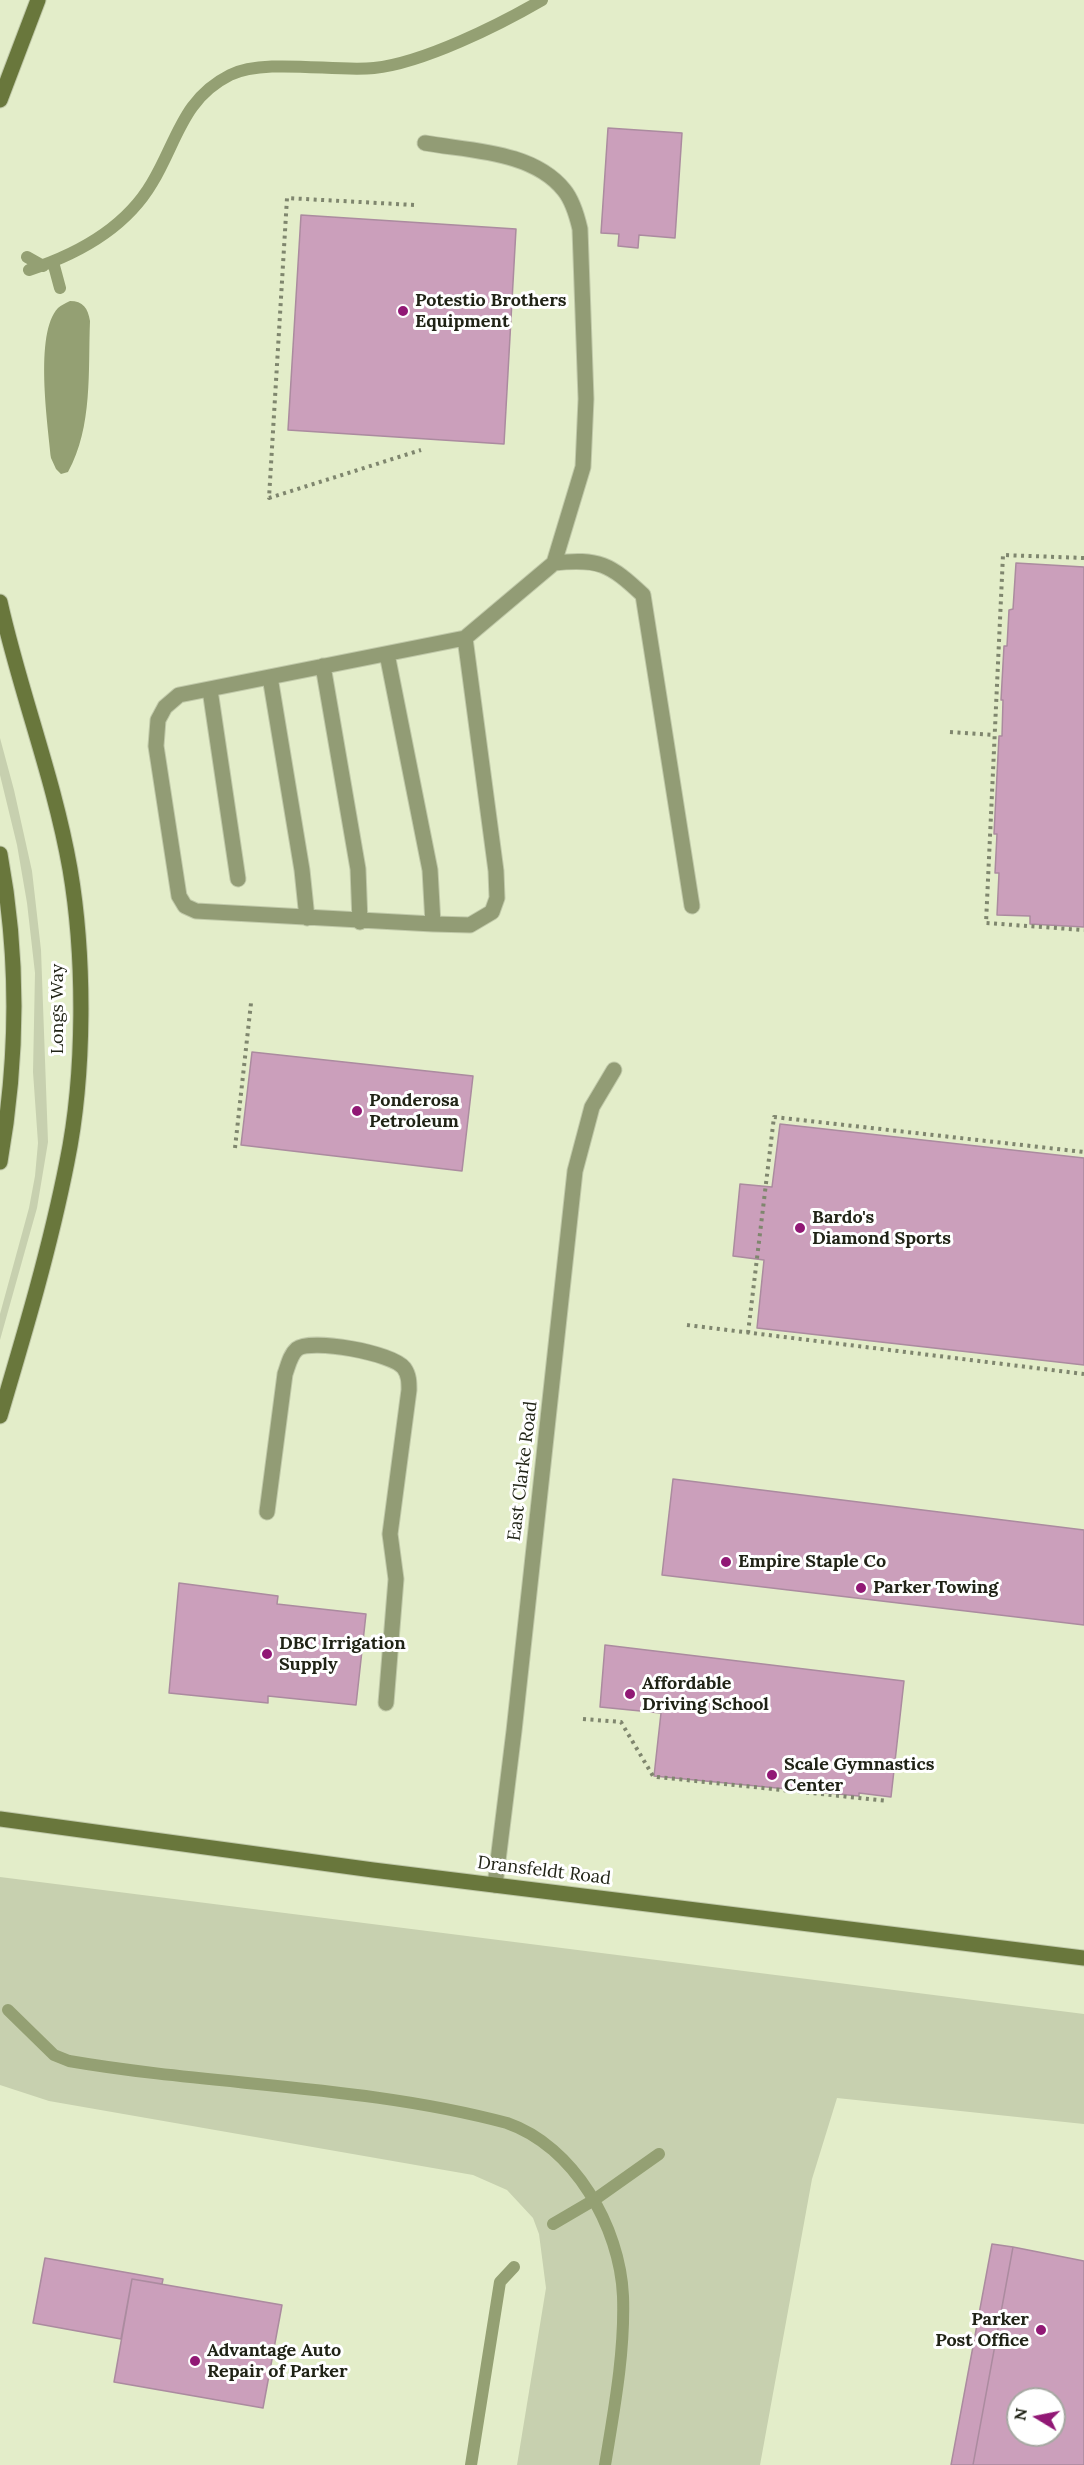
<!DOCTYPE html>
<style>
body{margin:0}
#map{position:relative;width:1084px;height:2465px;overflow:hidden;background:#e3edc9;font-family:Lora,serif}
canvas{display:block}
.north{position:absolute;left:1006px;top:2387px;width:60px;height:60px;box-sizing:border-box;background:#fff;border:2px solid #a6a7a2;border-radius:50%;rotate:280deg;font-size:16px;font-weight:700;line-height:24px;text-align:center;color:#202316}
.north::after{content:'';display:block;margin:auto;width:21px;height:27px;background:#911875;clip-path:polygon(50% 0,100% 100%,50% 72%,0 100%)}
</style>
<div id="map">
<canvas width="1084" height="2465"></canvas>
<div class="north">N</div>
</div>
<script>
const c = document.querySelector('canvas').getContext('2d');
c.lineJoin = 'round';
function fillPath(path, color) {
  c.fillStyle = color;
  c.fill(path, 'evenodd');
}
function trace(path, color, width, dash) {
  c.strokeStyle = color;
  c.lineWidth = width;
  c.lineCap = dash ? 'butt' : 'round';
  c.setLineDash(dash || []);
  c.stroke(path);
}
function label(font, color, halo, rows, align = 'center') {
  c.font = font + ' Lora,serif';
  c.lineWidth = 6;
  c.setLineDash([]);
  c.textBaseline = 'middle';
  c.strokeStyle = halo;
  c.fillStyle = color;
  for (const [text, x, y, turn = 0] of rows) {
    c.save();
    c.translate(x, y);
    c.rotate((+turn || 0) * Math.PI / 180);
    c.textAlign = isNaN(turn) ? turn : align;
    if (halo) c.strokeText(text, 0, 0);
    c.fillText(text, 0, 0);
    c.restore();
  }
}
fillPath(new Path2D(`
 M0 738 14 790 32 871 41 950 48 1142 37 1208 0 1340V1314L29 1208 35 1176 38 1143 33 1072 35 973 27 903 17 845 0 775Z
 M0 1877 1084 2014V2124L837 2098 812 2179 760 2465H517L546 2288 539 2234 533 2218 507 2190 473 2175 49 2101 0 2085Z`), '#c7d0af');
fillPath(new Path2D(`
 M70 301C83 301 88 308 90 321 88 370 93 427 68 472L61 474 56 469 51 458C48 425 34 333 58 308 61 305 66 303 70 301Z`), '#94a073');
trace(new Path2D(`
 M27 257 43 266
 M53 262 60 288
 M29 270C78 254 125 229 152 183 177 142 182 99 230 75 265 58 334 72 374 68 423 63 499 25 542 0
 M8 2010 54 2055 69 2061C214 2086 365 2085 507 2123 574 2146 620 2227 623 2296 625 2352 614 2410 605 2465
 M553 2224 594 2200 659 2154
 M471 2465 500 2282 514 2267`), '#94a073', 12);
const building = new Path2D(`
 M608 128 682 133 675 238 639 235 638 248 618 246 619 234 601 233Z
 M301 215 516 229 504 444 288 430Z
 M1016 563 1084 567V927L1030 924V916L997 915 999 873H995L997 834H994L999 736H1002L1003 700H1001L1004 646H1007L1009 610 1013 609Z
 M252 1052 473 1076 462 1171 241 1145Z
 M780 1124 1084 1158V1365L757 1328 764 1260 733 1256 740 1184 772 1187Z
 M673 1479 1084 1530V1625L662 1575Z
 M179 1583 278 1596 277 1604 366 1614 356 1705 268 1696V1703L169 1693Z
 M605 1645 904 1681 891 1797 859 1793V1796L654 1776 661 1713 600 1707Z
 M992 2244 1013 2247 973 2465H951Z
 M1013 2247 1084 2261V2465H973ZM1018 2399H1054V2435H1018Z
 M45 2258 163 2279 162 2284 132 2279 121 2339 33 2323Z
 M132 2279 282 2305 263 2408 114 2382Z`);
fillPath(building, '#cb9fbb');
trace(building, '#ab8b9f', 1.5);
const lane = new Path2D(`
 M425 143C470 151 533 151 564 190 573 201 577 216 580 229L586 399 583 467 554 563C599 558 610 564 643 595L692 906
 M465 638 496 871 497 898 492 912 470 925 433 924 196 911 185 906 179 896 156 746 158 720 165 707 179 695 465 638 554 563
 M387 654 430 870 433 924
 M323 666 358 869 360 922
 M270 677 302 870 307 918
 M210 690 238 879
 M267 1512 285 1374C288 1366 290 1355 297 1349 311 1338 393 1353 404 1368 409 1375 409 1382 409 1390L390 1534 396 1579 386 1703`);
const street = new Path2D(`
 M495 1885 514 1731 575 1171 592 1107 614 1070`);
const secondary = new Path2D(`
 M0 100 38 0
 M0 602C20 692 54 778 70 869 85 957 85 1074 67 1162 50 1248 25 1332 0 1416
 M0 854C19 956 18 1060 0 1162
 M0 1819 373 1870 1084 1958`);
trace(lane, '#c0c9a9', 17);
trace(street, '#c0c9a9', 17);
trace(secondary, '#c0c9a9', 17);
trace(new Path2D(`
 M414 205 287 198 269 498 421 450
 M1084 558 1003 555 986 923 1084 930
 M950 732 994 735
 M235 1148 251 1003
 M687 1325 1084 1374
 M748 1333 774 1117 1084 1152
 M583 1719 621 1722 653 1776 657 1777 888 1801`), '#7f866e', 4, [3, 4.5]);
trace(lane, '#929c75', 15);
trace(street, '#929c75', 15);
trace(secondary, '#69773c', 15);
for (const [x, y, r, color] of [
 [403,311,6,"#911875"],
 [357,1111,6,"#911875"],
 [800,1228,6,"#911875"],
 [726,1562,6,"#911875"],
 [861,1588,6,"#911875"],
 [267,1654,6,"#911875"],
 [630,1694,6,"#911875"],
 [772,1775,6,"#911875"],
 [1041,2330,6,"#911875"],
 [195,2361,6,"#911875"]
]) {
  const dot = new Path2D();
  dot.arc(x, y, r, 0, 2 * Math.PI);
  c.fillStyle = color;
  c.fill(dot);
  trace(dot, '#fff', 2);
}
label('bold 18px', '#202316', '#fff', [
 ["Potestio Brothers",415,301],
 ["Equipment",415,322],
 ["Ponderosa",369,1101],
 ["Petroleum",369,1122],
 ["Bardo's",812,1218],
 ["Diamond Sports",812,1239],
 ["Empire Staple Co",738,1562],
 ["Parker Towing",873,1588],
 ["DBC Irrigation",279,1644],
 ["Supply",279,1665],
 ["Affordable",642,1684],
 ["Driving School",642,1705],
 ["Scale Gymnastics",784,1765],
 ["Center",784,1786],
 ["Parker",1029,2320,"right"],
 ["Post Office",1029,2341,"right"],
 ["Advantage Auto",207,2351],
 ["Repair of Parker",207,2372]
], 'left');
label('18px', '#202316', '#fff', [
 ["Longs Way",58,1009,-90],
 ["East Clarke Road",523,1471,-83],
 ["Dransfeldt Road",544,1871,7]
]);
</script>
